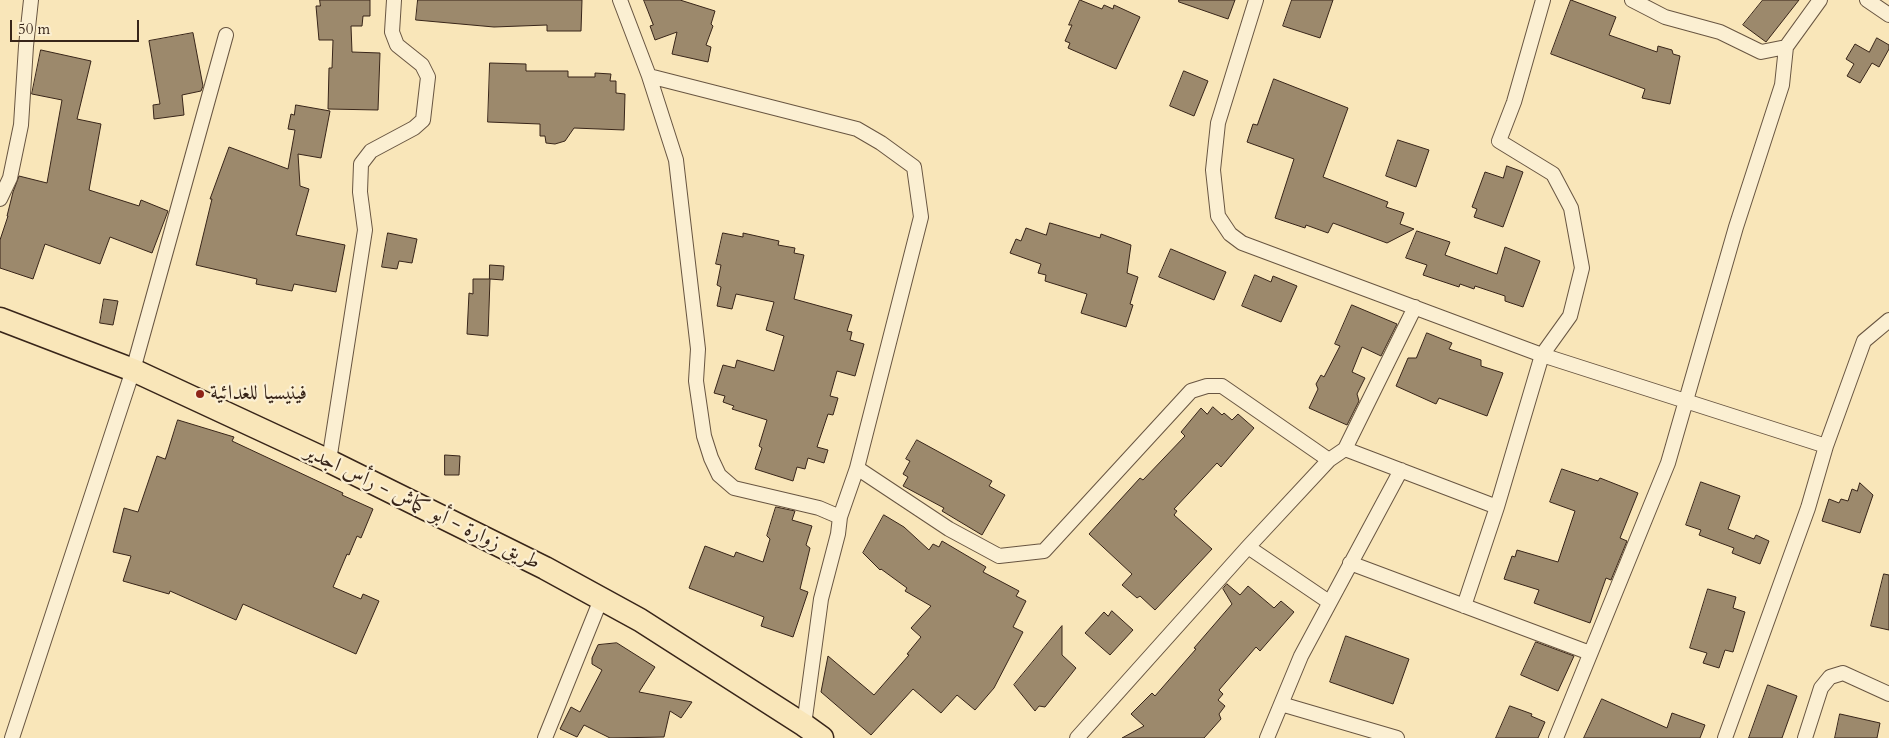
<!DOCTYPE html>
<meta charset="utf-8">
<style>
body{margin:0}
#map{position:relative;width:1889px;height:738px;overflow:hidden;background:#f9e6b9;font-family:Cardo,serif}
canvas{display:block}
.scale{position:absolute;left:10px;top:20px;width:129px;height:22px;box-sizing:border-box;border:2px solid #382519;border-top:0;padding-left:6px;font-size:15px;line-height:18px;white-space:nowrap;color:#382519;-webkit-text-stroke:4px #fbefd2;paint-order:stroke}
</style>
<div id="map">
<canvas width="1889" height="738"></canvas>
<div class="scale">50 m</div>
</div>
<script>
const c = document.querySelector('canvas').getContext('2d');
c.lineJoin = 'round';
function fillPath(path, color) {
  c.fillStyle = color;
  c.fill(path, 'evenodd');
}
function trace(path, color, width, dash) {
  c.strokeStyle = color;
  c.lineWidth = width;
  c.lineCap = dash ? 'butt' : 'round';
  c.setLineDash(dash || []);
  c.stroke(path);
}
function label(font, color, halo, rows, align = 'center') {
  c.font = font + ' Cardo,Amiri,serif';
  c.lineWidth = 4.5;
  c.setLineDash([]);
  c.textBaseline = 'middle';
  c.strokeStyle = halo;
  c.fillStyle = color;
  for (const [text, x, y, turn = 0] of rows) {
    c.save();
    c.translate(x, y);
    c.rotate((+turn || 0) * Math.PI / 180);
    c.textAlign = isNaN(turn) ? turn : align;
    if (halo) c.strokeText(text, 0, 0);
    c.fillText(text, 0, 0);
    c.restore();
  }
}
const building = new Path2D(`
 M320 0H370V16H363L362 26H351L352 52 380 53 378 110 328 109 329 68H332L333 40H319L316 6H320Z
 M418 0H582L581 31H547V25L494 27 416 20Z
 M644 0H680L715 11 711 24 713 26 706 45 711 47 708 62 672 54 677 32 655 40 650 26 653 25Z
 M1080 0 1102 9 1104 5 1113 9 1114 5 1140 17 1116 69 1068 48 1070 43 1065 41 1072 25H1069Z
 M1179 0H1235L1228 19 1179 2Z
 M1292 0H1333L1320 38 1283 26Z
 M1571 0 1616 17 1609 35 1657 52 1658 46 1672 50 1673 54 1680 56 1670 104 1642 98 1645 89 1551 54Z
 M1763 0H1799L1766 42 1743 25Z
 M193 33 203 86 201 91 182 95 184 115 154 119 153 105 160 104 149 41Z
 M1877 38 1889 45V49L1879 67 1872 63 1860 83 1847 76 1854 64 1846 59 1855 44 1869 52Z
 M41 50 91 61 77 119 101 124 89 190 139 206 141 200 168 211 152 253 110 237 100 264 45 244 33 279 0 268V240L8 216H7L13 192 19 176 47 183 62 100 32 94Z
 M490 63 526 64V71H568V77H595V73L611 74 610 81H616V93L625 94 624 130 574 128 565 141 555 144 546 143 545 136H540V124L488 122Z
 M1184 71 1208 81 1194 116 1170 106Z
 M1274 79 1348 108 1323 177 1388 202 1386 207 1404 213 1400 224 1414 229 1387 243 1333 223 1328 233 1306 225 1305 228 1275 218 1294 159 1247 142 1253 124 1257 125Z
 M296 105 330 111 321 158 298 154 300 186 309 189 296 235 345 245 336 292 294 284 292 291 256 284 257 279 196 265 212 199H210L229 147 288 169 295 130 288 129 291 114 294 115Z
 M1398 140 1429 150 1416 187 1386 176Z
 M1507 166 1523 172 1503 227 1474 217 1477 209 1472 207 1485 172 1503 178Z
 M1050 223 1100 238 1101 234 1131 245 1127 273 1138 277 1130 304 1133 305 1126 327 1081 313 1087 294 1045 281 1046 275 1038 273 1041 264 1010 253 1016 239 1021 241 1026 228 1046 235Z
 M1417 231 1450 242 1445 255 1497 274 1505 247 1540 261 1523 307 1505 301V296L1475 286 1474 289 1460 284 1459 287 1423 275 1427 265 1406 258Z
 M388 233 417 239 412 263 399 261 397 269 382 267Z
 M723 233 743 237V233L779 241 778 245 795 248 794 253 804 255 794 299 852 315 847 331 852 332 850 340 864 344 855 376 837 371 830 396 838 398 833 415 828 414 817 447 828 450 824 463 808 458 805 469 797 467 793 481 755 469 762 448 759 446 767 420 732 409 734 406 723 402 725 396 714 393 723 365 735 368 737 360 774 371 784 336 766 330 774 302 736 294 732 309 717 306 721 287 717 285 721 265 716 264Z
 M1171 249 1226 272 1214 300 1159 277Z
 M490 265 504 266 503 280 490 279 488 336 467 334 469 293 473 294V279H489Z
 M1255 275 1271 282 1273 276 1297 286 1281 322 1242 306Z
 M104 299 118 301 113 325 100 323Z
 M1352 305 1397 324 1381 356 1362 347 1352 372 1365 378 1357 394 1359 401 1347 425 1309 408 1318 389 1316 384 1321 375 1324 377 1340 346 1335 344Z
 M1427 333 1452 343 1449 349 1481 360V366L1503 373 1487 416 1439 398 1436 404 1396 386 1408 358H1416Z
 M1213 407 1222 415 1224 413 1232 420 1238 414 1254 428 1221 467 1217 463 1174 509 1177 511 1174 515 1212 549 1155 610 1140 596 1137 598 1122 585 1132 574 1089 534 1140 478 1143 480 1185 436 1181 432 1201 408 1207 414Z
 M178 420 234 437 232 441 343 493 342 495 373 509 361 538 357 536 349 555 347 554 333 587 361 599 363 594 379 601 356 654 243 604 236 620 170 591 169 594 123 581 131 556 113 552 124 508 138 512 157 456 165 459Z
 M917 440 992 481 989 486 1005 495 982 535 942 511 944 508 903 486 908 477 903 474 910 461 906 459Z
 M445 455 460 456 459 475H445Z
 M1562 469 1598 481 1600 478 1638 493 1620 538 1627 541 1611 580 1606 578 1590 623 1534 603 1539 590 1504 579 1512 556 1515 557 1517 550 1558 562 1575 511 1550 502Z
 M1701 482 1740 496 1728 529 1754 539 1756 535 1769 541 1760 564 1732 553 1734 548 1699 535 1701 530 1686 525Z
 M1860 483 1873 495 1860 533 1822 521 1829 499 1839 503 1841 499 1848 501 1852 489 1857 491Z
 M776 507 795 511 792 520 812 526 806 545 810 548 800 589 808 592 793 637 761 626 764 617 689 588 705 546 734 557 736 552 763 562 770 539 767 536Z
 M884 515 904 527 929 550 933 544 939 547 942 541 986 567 983 572 1019 591 1016 596 1026 601 1013 627 1023 632 994 688 975 710 957 695 941 713 913 689 871 735 821 692 828 656 874 695 909 655 907 654 921 637 911 628 931 606 905 591 907 588 881 569 880 570 863 553Z
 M1884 574 1889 575V630L1871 626Z
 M1227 584 1240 595 1248 586 1274 608 1281 601 1294 612 1260 651 1256 647 1219 690 1223 694 1218 700 1225 706 1219 714 1221 719 1204 738H1122L1144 726 1131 714 1152 693 1155 696 1196 649 1194 648 1232 604 1223 589Z
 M1708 589 1736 597 1733 608 1745 612 1733 652 1725 650 1719 668 1703 663 1707 653 1690 648Z
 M1112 611 1133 630 1110 655 1085 633 1104 612 1108 616Z
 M1062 626V655L1076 668 1045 707 1039 706 1035 711 1014 685Z
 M1346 636 1409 659 1393 704 1330 682Z
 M1536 642 1574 656 1558 691 1521 675Z
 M617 643 655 667 639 692 692 702 681 718 670 711 664 737 610 738 584 725 577 737 560 729 571 707 580 712 602 670 592 664V658L598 645Z
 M1768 685 1797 696 1782 738H1749Z
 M1602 699 1667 728 1672 713 1705 725 1700 738H1584Z
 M1510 706 1532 714 1531 716 1545 722 1538 738H1496Z
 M1840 714 1880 723 1877 738H1835Z`);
fillPath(building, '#9c896c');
trace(building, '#382519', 1);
const minor = new Path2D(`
 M620 0 649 76 676 160 698 349 696 381 704 436 711 458 719 475 734 488 819 508 840 517 838 534 821 599 804 725
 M1256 0 1218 123 1213 170 1218 216 1230 234 1242 243 1542 355 1826 446
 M1632 0 1665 17 1720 32 1761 52 1786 47 1820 0
 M1867 0 1889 15
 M649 76 857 129 881 143 914 167 921 217 857 468 840 517
 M0 199 10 178 21 125 26 46 31 0
 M1345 449 1497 507 1542 355 1570 316 1582 268 1571 208 1553 174 1499 141 1514 102 1543 0
 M329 461 365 230 360 192 361 164 371 151 414 128 423 120 428 77 422 65 397 45 392 32 394 0
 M857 468 949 529 999 556 1044 551 1191 391 1207 386H1222L1329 460
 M1248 547 1329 602
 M1350 563 1590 653
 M1464 606 1497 507
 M1281 704 1397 738
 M12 738 133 370 226 35
 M545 738 601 599
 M1077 738 1248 547 1329 460 1345 449 1415 307
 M1267 738 1301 656 1401 470
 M1556 738 1668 463 1736 227 1782 85 1786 47
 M1725 738 1808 508 1826 446 1864 341 1889 320
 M1805 738 1821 688 1830 677 1843 673 1889 694`);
const primary = new Path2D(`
 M0 319 133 370 329 461 545 568 640 620 804 725 822 738`);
trace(minor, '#685541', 16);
trace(primary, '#382519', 25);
trace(minor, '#fbefd2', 14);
trace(primary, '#f9e6b9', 22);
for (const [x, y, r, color] of [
 [200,394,5,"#8f2418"]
]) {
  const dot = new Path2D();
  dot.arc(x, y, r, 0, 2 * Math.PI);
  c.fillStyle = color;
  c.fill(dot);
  trace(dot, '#fbefd2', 2);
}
label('21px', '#382519', '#fbefd2', [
 ["فينيسيا للغدائية",210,394]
], 'left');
label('21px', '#382519', '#fbefd2', [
 ["طريق زوارة - أبو كماش - رأس اجدير",422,508,26]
]);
</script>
